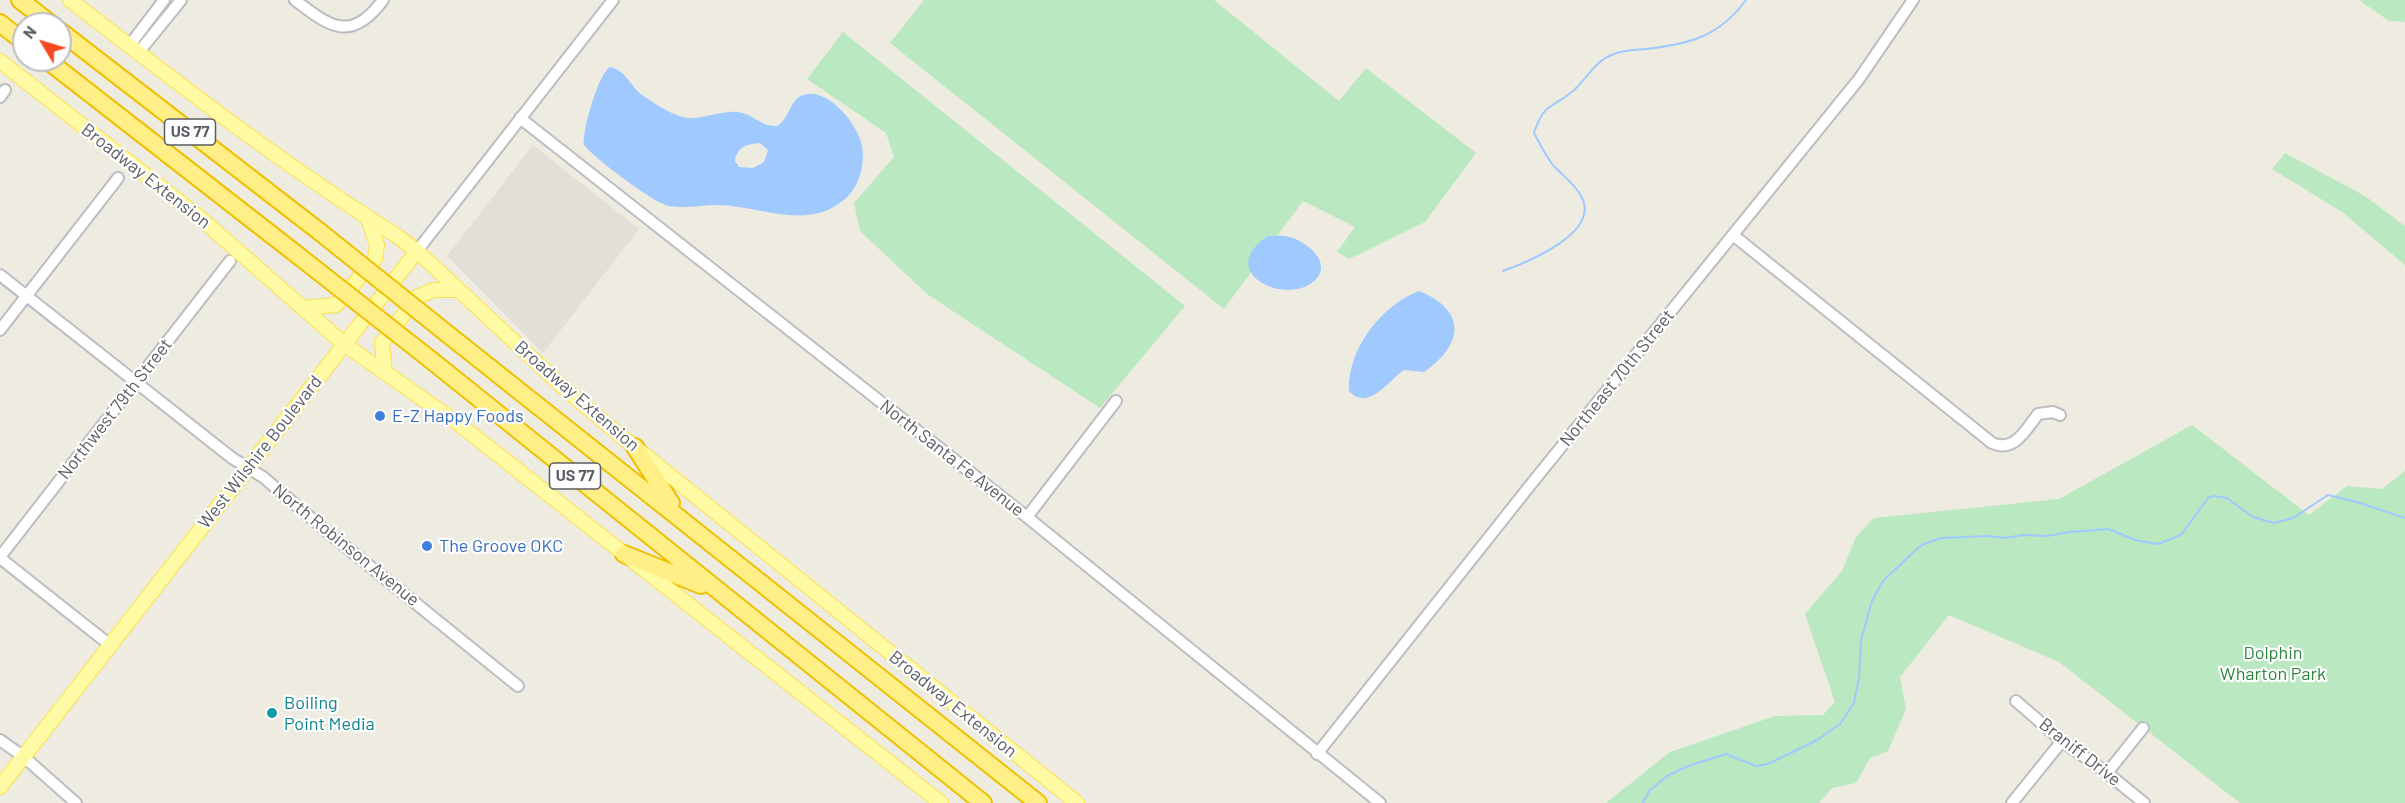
<!DOCTYPE html>
<style>
body{margin:0}
#map{position:relative;width:2405px;height:803px;overflow:hidden;background:#eeece0;font-family:Barlow,sans-serif}
canvas{display:block}
.north{position:absolute;left:12px;top:12px;width:60px;height:60px;box-sizing:border-box;background:#fff;border:2px solid #bdbec1;border-radius:50%;rotate:308deg;font-size:16px;font-weight:700;line-height:24px;text-align:center;color:#595c63}
.north::after{content:'';display:block;margin:auto;width:21px;height:27px;background:#f6491e;clip-path:polygon(50% 0,100% 100%,50% 72%,0 100%)}
</style>
<div id="map">
<canvas width="2405" height="803"></canvas>
<div class="north">N</div>
</div>
<script>
const c = document.querySelector('canvas').getContext('2d');
c.lineJoin = 'round';
function fillPath(path, color) {
  c.fillStyle = color;
  c.fill(path, 'evenodd');
}
function trace(path, color, width, dash) {
  c.strokeStyle = color;
  c.lineWidth = width;
  c.lineCap = dash ? 'butt' : 'round';
  c.setLineDash(dash || []);
  c.stroke(path);
}
function label(font, color, halo, rows, align = 'center') {
  c.font = font + ' Barlow,sans-serif';
  c.lineWidth = 4.5;
  c.setLineDash([]);
  c.textBaseline = 'middle';
  c.strokeStyle = halo;
  c.fillStyle = color;
  for (const [text, x, y, turn = 0] of rows) {
    c.save();
    c.translate(x, y);
    c.rotate((+turn || 0) * Math.PI / 180);
    c.textAlign = isNaN(turn) ? turn : align;
    if (halo) c.strokeText(text, 0, 0);
    c.fillText(text, 0, 0);
    c.restore();
  }
}
fillPath(new Path2D(`
 M533 145 639 229 543 353 447 256Z`), '#e1dfd8');
fillPath(new Path2D(`
 M924 0H1214L1339 101 1366 68 1476 153 1425 222 1349 259 1337 252 1355 227 1303 201 1224 309 890 43Z
 M2359 0H2405V22L2389 21Z
 M843 32 1185 306 1100 408 927 294 860 231 854 203 894 157 886 133 807 79Z
 M2285 153 2365 196 2405 226V265L2342 212 2272 169Z
 M2192 425 2309 515 2347 486 2382 489 2405 471V803H2240L2059 662 1949 615 1900 677 1906 709 1888 751 1870 758 1856 783 1832 788 1819 803H1606L1670 752 1775 716 1823 715 1835 702 1805 614 1842 571 1856 537 1874 518 2059 499Z`), '#bae8c0');
fillPath(new Path2D(`
 M610 67C628 71 630 88 645 97 659 106 678 120 696 118 710 116 724 111 738 112 753 114 762 127 777 126 790 119 789 100 803 95 826 87 853 119 860 139 867 157 861 185 846 198 809 232 761 206 719 205 703 205 685 209 669 206 655 204 594 158 584 145 582 132 598 74 610 67ZM760 143 768 150 764 162 753 168 739 167 735 161C737 147 747 144 760 143Z
 M1268 236C1275 236 1283 235 1290 237 1310 243 1334 265 1313 282 1283 306 1215 271 1268 236Z
 M1419 291C1467 310 1464 345 1424 372L1404 370C1388 381 1368 412 1349 391 1347 349 1382 305 1419 291Z`), '#9fc9ff');
trace(new Path2D(`
 M1503 271C1528 262 1602 232 1581 196 1574 183 1563 176 1553 165 1545 155 1540 144 1534 133 1544 102 1552 109 1573 91 1588 78 1594 61 1614 54 1623 50 1635 50 1646 49 1689 44 1719 37 1746 0
 M1643 803 1649 791 1667 776 1688 766 1726 754 1756 766 1768 764 1817 740 1840 724 1854 703 1859 678 1861 640 1872 601 1883 581 1918 548 1924 544 1941 538 1988 536 2005 538 2023 535 2047 536 2069 532 2108 529 2135 540 2158 544 2181 535 2208 498 2213 496 2227 498 2253 517 2274 523 2293 518 2328 495 2357 502 2405 518`), '#9fc9ff', 2);
const minor = new Path2D(`
 M295 0C330 27 351 43 383 0
 M129 46 164 0
 M138 53 181 0
 M0 97 5 90
 M520 118 1027 517 1380 803
 M1733 235 1992 443C2014 453 2026 430 2038 414L2053 412 2060 415
 M417 251 613 0
 M0 275 232 458 263 477 325 530 518 686
 M0 330 118 178
 M1027 517 1116 401
 M0 557 230 261
 M0 558 110 645
 M2016 701 2062 741 2107 773 2144 803
 M0 740 24 757 76 803
 M1317 754 1532 483 1859 79 1913 0
 M2107 773 2143 728
 M2012 803 2062 741`);
const major = new Path2D(`
 M70 0C177 83 282 164 397 236L417 251 564 388 616 432 1077 803
 M0 61 199 217 344 344 459 424 941 803
 M303 308 336 305 375 259 377 245 368 218
 M385 373 382 343 417 297 434 290H457
 M0 787 417 251`);
const highway = new Path2D(`
 M20 0 51 24
 M0 23 24 42
 M60 31 320 232
 M47 60 300 257
 M450 336 1038 803
 M431 360 983 803
 M635 447 671 503
 M624 554 701 585`);
trace(minor, '#bbbdc3', 14);
trace(major, '#fce04b', 16);
trace(highway, '#eec000', 20);
trace(minor, '#fff', 10);
trace(major, '#fffba4', 14);
trace(highway, '#ffef86', 16);
const highwayBridge = new Path2D(`
 M320 232 450 336
 M300 257 431 360`);
trace(highwayBridge, '#eec000', 20, []);
trace(highwayBridge, '#ffef86', 16);
for (const [x, y, r, color] of [
 [380,416,6,"#3f7fe0"],
 [427,546,6,"#3f7fe0"],
 [272,713,6,"#0f9aa8"]
]) {
  const dot = new Path2D();
  dot.arc(x, y, r, 0, 2 * Math.PI);
  c.fillStyle = color;
  c.fill(dot);
  trace(dot, '#fff', 2);
}
for (const [x, y, w] of [
 [190,132,51],
 [575,476,51]
]) {
  const box = new Path2D();
  box.roundRect(x - w / 2, y - 13, w, 26, 4.5);
  c.fillStyle = '#fff';
  c.fill(box);
  trace(box, '#595c63', 1.5);
}
label('bold 16px', '#595c63', null, [
 ["US 77",190,132],
 ["US 77",575,476]
]);
label('18px', '#595c63', '#fff', [
 ["Broadway Extension",146,176,38],
 ["Northeast 70th Street",1617,378,-51],
 ["Broadway Extension",577,396,41],
 ["Northwest 79th Street",115,409,-52],
 ["West Wilshire Boulevard",260,452,-52],
 ["North Santa Fe Avenue",952,458,38],
 ["North Robinson Avenue",346,545,39],
 ["Broadway Extension",953,704,39],
 ["Braniff Drive",2080,752,38]
]);
label('18px', '#366cbe', '#fff', [
 ["E-Z Happy Foods",392,416],
 ["The Groove OKC",439,546]
], 'left');
label('18px', '#2e853d', '#fff', [
 ["Dolphin",2273,653],
 ["Wharton Park",2273,674]
]);
label('18px', '#0d838f', '#fff', [
 ["Boiling",284,703],
 ["Point Media",284,724]
], 'left');
</script>
